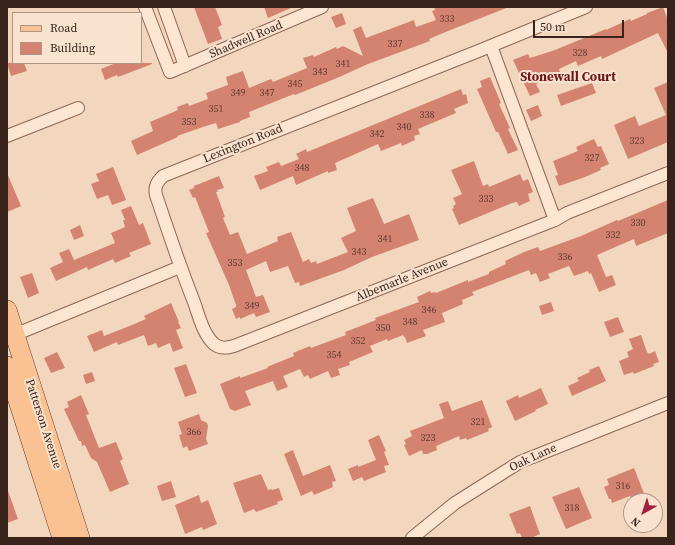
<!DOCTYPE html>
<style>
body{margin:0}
#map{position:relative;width:675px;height:545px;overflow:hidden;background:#f2d7be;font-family:"Source Serif 4",serif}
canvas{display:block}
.frame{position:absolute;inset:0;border:8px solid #3a231b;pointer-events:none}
.legend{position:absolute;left:12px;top:12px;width:130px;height:52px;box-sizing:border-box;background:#f9e3cf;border:1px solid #ad9687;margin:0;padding:5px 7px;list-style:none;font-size:12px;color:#3a231b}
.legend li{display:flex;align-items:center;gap:8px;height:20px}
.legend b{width:20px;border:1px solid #ad9687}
.north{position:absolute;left:623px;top:493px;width:40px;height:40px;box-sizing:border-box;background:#f9e3cf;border:1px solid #ad9687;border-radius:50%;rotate:219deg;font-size:11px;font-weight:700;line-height:16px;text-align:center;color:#3a231b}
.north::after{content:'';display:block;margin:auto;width:14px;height:18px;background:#a21f3e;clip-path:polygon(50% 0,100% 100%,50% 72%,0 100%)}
.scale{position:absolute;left:533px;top:20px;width:91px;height:18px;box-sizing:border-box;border:2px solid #3a231b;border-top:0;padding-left:5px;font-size:12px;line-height:14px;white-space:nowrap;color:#3a231b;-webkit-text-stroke:3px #f9e3cf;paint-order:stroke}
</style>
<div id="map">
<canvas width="675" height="545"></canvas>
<div class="frame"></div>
<ul class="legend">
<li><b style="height:5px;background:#fac192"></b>Road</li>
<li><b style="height:11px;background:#d48370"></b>Building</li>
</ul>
<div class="north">N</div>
<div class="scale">50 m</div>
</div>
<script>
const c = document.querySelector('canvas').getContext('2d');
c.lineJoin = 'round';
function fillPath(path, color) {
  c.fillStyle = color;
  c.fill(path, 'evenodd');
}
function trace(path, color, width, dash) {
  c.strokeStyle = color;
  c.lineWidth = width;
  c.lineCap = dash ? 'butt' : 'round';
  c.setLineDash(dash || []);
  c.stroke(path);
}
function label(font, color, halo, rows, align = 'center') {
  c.font = font + ' "Source Serif 4",serif';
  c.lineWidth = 4;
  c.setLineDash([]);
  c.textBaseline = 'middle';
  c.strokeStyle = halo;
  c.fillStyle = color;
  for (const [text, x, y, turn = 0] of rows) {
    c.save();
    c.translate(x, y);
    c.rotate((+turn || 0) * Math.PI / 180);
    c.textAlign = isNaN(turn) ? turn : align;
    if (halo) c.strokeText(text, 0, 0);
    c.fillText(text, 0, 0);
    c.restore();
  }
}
fillPath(new Path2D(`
 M194 7H215L222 25 218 27 222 39 208 44Z
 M264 7H293L268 18Z
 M434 7H509L448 31 429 39 430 41 368 64 337 78 295 95 294 94 249 112 250 117 240 121V122L218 129 216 123 206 126 177 136 178 137 137 155 131 141 153 131 150 122 178 110 177 107 188 103 189 106 208 99 206 93 228 85 226 77 243 71 249 88 271 79 273 82 307 68 303 58 313 55 314 57 336 47 337 49 343 46 363 56 353 30 361 26 366 38 414 20 416 27 436 20 432 11 435 10Z
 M663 7 668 20V53L658 33 602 59 601 56 578 66 576 61 559 69 560 72 540 80V82L536 84 540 92 530 96 513 60 528 54 530 58 555 50 606 29V30L630 19 631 21 647 14V13Z
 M342 13 346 24 336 28 331 17Z
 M7 63H24L27 71 11 76Z
 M116 63H152V64L118 77 117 75 105 80 101 69Z
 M490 77 501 103 499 104 510 128 508 129 518 150 508 154 498 132H496L477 89 482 87 480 81Z
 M668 82V142L628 159 614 125 635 116 639 126 666 115 654 88Z
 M592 83 596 93 561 106 557 95Z
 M461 89 463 95 466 94 468 103 454 109 456 113 418 129 420 134 414 136 415 140 402 146 401 143 381 151 378 144 335 163 337 170 328 173V171L296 185 293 176 260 190 254 176 268 171 266 167 279 162 281 166 299 159 296 154 306 149 307 152Z
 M538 105 542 116 531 121 526 110Z
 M594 139 598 147 601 146 609 164 600 168 601 170 585 177 559 186 555 176 558 175 553 161 578 151 576 147Z
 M474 161 483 186 488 184 489 187 520 174 523 181 528 179 533 192 528 194 530 201 519 206 517 202 512 203 459 225 452 209 454 208 453 206 456 204 453 198 462 194 451 170Z
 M113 167 126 200 112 205 108 195 97 199 91 184 99 181 96 174Z
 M7 173 21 206 7 212Z
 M219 176 224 188 217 190 218 192H216L225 217 223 218 230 235 238 232 247 254 278 241 277 237 291 232 303 262 309 259 311 263 316 261 317 264 348 252 341 238 356 231 347 208 373 198 384 224 409 214 419 240 372 257 344 270 300 286 299 282 295 283 288 266 270 272 266 261 246 270 256 297 263 295 270 312 256 317 254 313 240 319V317L236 319 232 309 236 307V305L229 285 206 233 209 232 195 197 193 198 189 190 194 188V186Z
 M668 200V233L636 246 634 239 597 255 606 277 612 275 616 285 599 292 591 273 589 274 588 271 574 276 569 266 548 274 550 278 540 282 536 273 531 275 529 270 472 292 474 295 462 300 463 304 442 313 445 322 423 330 426 336 407 343 405 337H404L403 335 388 341 387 339 370 346 373 352 349 362 350 365 338 369 340 375 331 378 328 371 310 379 308 375 304 377 300 369 283 376 288 387 277 391 273 381 245 391 251 405 235 411 230 409 220 384 240 376V378L268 368 267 367 294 356 293 353 310 346 311 348 346 335 345 332 376 320 375 318 419 302 417 297 430 291 431 293 435 292 436 293 468 280V282L489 274V272L506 264 505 261 524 252 538 247 540 251 581 236 617 220 618 221Z
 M131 206 139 225 143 223 151 244 129 253 131 256 115 263 113 259 88 270 87 267 56 281 50 268 63 262 59 253 69 249 74 260 115 243 111 233 125 227 123 220H125L121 210Z
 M80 225 84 236 74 240 70 230Z
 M32 273 39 293 28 298 20 277Z
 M551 302 554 311 542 315 539 306Z
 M171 303 179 322H178L181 328 176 330 183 348 173 352 170 343 158 348 156 343 148 346 144 335 118 345 117 342 94 352 87 336 102 330 104 336 132 325 146 319 144 316Z
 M618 317 624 332 610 337 604 322Z
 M641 335 647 352 649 354 655 351 659 362 653 364 654 366 634 374 633 372 624 375 619 361 629 357 627 352 633 349 629 339Z
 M57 352 65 368 51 373 44 358Z
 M186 364 197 393 185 397 174 368Z
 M599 366 606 381 572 396 568 386 579 381 577 378 590 372 589 370Z
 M92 372 95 381 86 384 83 375Z
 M541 388 548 404 535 410 536 411 515 421 506 401 518 395 519 398Z
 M81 395 89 414 86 415 99 448 116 442 123 459 120 461 129 484 110 492 97 462 91 458 85 445 82 446 81 441H79L64 409 69 407 67 402Z
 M482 400 492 427 488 429 489 431 467 440 466 438 460 440 459 436 436 446 437 450 427 454H423L422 450 409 456 404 445 406 444 404 440 412 436 410 431 444 418 439 404 448 401 452 411Z
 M199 414 201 420 207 423 208 426 206 439 208 444 189 451 187 446 183 448 179 435 182 434 178 422Z
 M379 435 386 451 384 452 389 465 384 466 386 472 364 481 362 477 353 481 348 469 358 465V467L376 460 368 440Z
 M293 450 303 476 330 465 336 481 332 482 333 487 314 495 312 491 301 496 284 454Z
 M634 468 645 496 633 501 630 496 612 503 611 499H609L604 487 609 485 607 479Z
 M261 474 268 490 272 489V490L279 488 283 500 277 502 278 504 256 512 254 509 244 513 233 483Z
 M171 481 176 497 162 501 157 486Z
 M579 487 592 518 566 529 552 497Z
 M7 491H8L18 519 7 523Z
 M199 495 201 503 208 500 217 524 203 530 202 527 185 534 175 505Z
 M530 506 540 534 531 538H522L520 533 517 534 509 514Z`), '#d48370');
const minor = new Path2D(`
 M145 7 170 72 322 7
 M164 7 185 66
 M586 7 476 52 163 176C157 182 154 187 156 195 168 231 180 267 194 302 199 316 203 334 214 344 221 349 227 348 234 346L555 220 567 213 668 173
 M491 46 555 220
 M7 136 78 108
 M9 337 180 267
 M412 538 455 503 520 462 668 403`);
const primary = new Path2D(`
 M7 310 80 538
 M7 366 62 538`);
trace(minor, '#8c6655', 14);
trace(primary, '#5a352a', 20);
trace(minor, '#fce6d2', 12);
trace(primary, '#fac192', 19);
label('10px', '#603b30', null, [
 ["333",447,19],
 ["337",395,44],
 ["328",580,53],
 ["341",343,64],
 ["343",320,72],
 ["345",295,84],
 ["349",238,93],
 ["347",267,93],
 ["351",216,109],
 ["338",427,115],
 ["353",189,122],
 ["340",404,127],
 ["342",377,134],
 ["323",637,141],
 ["327",592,158],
 ["348",302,168],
 ["333",486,199],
 ["330",638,223],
 ["332",613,235],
 ["341",385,239],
 ["343",359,252],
 ["336",565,257],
 ["353",235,263],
 ["349",252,306],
 ["346",429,310],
 ["348",410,322],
 ["350",383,328],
 ["352",358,341],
 ["354",334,355],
 ["321",478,422],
 ["366",194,432],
 ["323",428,438],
 ["316",623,486],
 ["318",572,508]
]);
label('12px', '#3a231b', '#f9e3cf', [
 ["Shadwell Road",246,40,-23],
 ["Lexington Road",243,144,-22],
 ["Albemarle Avenue",402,280,-22],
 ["Patterson Avenue",43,424,72],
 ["Oak Lane",533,458,-25]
]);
label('bold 13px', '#6b1618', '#f9e3cf', [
 ["Stonewall Court",568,78]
]);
</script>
